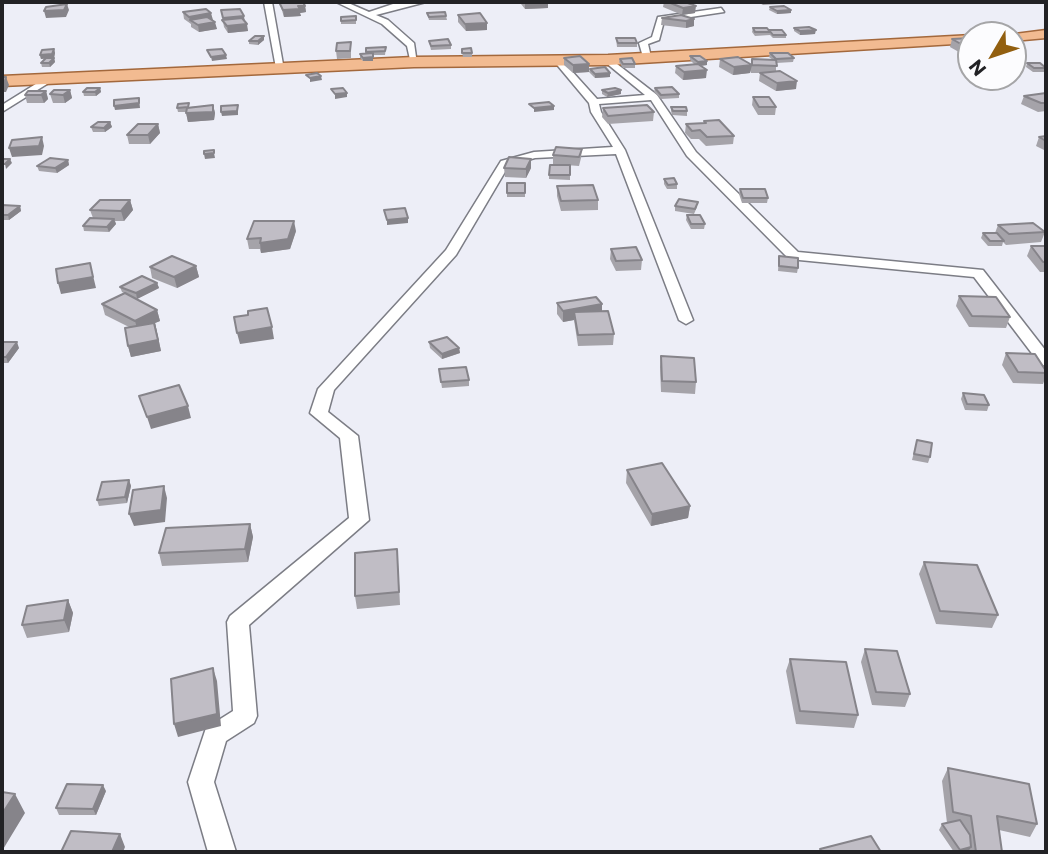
<!DOCTYPE html>
<style>
body{margin:0}
#map{position:relative;width:1048px;height:854px;overflow:hidden;background:#edeef7;font-family:Commissioner,sans-serif}
canvas{display:block}
.frame{position:absolute;inset:0;border:4px solid #222225;pointer-events:none}
.north{position:absolute;left:957px;top:21px;width:70px;height:70px;box-sizing:border-box;background:#fcfcfe;border:2px solid #a5a5a7;border-radius:50%;rotate:231deg;font-size:19px;font-weight:700;line-height:28px;text-align:center;color:#222225}
.north::after{content:'';display:block;margin:auto;width:24px;height:32px;background:#925f10;clip-path:polygon(50% 0,100% 100%,50% 72%,0 100%)}
</style>
<div id="map">
<canvas width="1048" height="854"></canvas>
<div class="frame"></div>
<div class="north">N</div>
</div>
<script>
const c = document.querySelector('canvas').getContext('2d');
c.lineJoin = 'round';
function trace(path, color, width, dash) {
  c.strokeStyle = color;
  c.lineWidth = width;
  c.lineCap = dash ? 'butt' : 'round';
  c.setLineDash(dash || []);
  c.stroke(path);
}
function fillPath(path, color) {
  c.fillStyle = color;
  c.fill(path, 'evenodd');
}
const street = new Path2D(`
 M264 2H272L284 70 276 68Z
 M336 2H346L369 12 393 4 426 2 376 15 388 20 414 43 417 64H411L407 46 382 24Z
 M721 8 724 12 664 21 659 40 648 44 651 57 647 60 643 57 639 43 652 37 658 17Z
 M608 57 657 95 696 152 798 252 983 270 1046 351V366L1040 364 974 277 789 259 687 156 651 100 599 104 601 112 625 150 693 320 686 324 679 320 616 154 535 158 509 165 456 255 334 390 328 412 358 436 369 520 249 625 257 716 254 723 226 741 214 782 236 852H208L188 782 206 728 233 711 227 622 230 616 349 518 340 438 310 413 318 389 446 250 501 161 534 152 613 147 591 112 589 103 553 60 560 58 597 99 645 95 605 62 604 60Z
 M47 77 55 79 2 112V105Z`);
const primary = new Path2D(`
 M1046 30V38L1013 41V35H1007Z
 M972 35 971 43 608 65 414 67 2 86V76L414 57 608 55Z`);
trace(street, '#7c7d85', 3);
trace(primary, '#a3683c', 3);
fillPath(street, '#fff');
fillPath(primary, '#f2bb91');
fillPath(new Path2D(`
 M276 2H303L305 6 306 12 300 13 301 16 284 17 280 4H278Z
 M521 2H560L559 3 548 2V8L525 9 521 4Z
 M664 2H685L695 13 682 15 663 7Z
 M758 2H779V4L763 5Z
 M770 7 791 13 777 14 769 10Z
 M221 10 245 21 248 31 228 33 224 27Z
 M183 12 212 20 217 29 199 32 191 27V24L184 19Z
 M427 13 446 16 447 20H429Z
 M458 15 487 23V30L466 31 458 22Z
 M681 15 694 26 686 28 661 25 662 18Z
 M356 20V24H341V21Z
 M753 28 786 35V38H773L770 35 755 36 752 32Z
 M794 28 815 34 800 35 794 31Z
 M264 36V40L258 45 249 44V41Z
 M616 38 637 43V47H617Z
 M971 38V56H966L950 47 952 39Z
 M429 41 451 45V49L431 50Z
 M351 42V58L337 59 336 51Z
 M386 47 385 55H373V61H363L360 58V54H366V48Z
 M54 49 55 53 54 58 55 62 50 67H42L41 63 45 58 41 59 40 55Z
 M462 52 472 53V57H463Z
 M770 53 794 58 793 62 776 63V71L796 89 776 91 759 81 760 73H751V70L750 73 733 75 719 67 720 59 751 65 752 59 773 60 769 57Z
 M690 56 707 65 701 66 706 78 683 80 675 73 676 66 694 64 690 60Z
 M564 58 589 72 573 73 564 65Z
 M620 59 635 64V68H623L619 62Z
 M1027 63 1046 68 1045 72H1033L1026 67Z
 M590 69 610 73V77L595 78 589 72Z
 M100 88 101 92 96 96H84L83 92Z
 M655 88 679 94V98L661 99 654 92Z
 M70 90 72 98 65 103H53L50 94Z
 M602 90H621V94L607 97 602 94Z
 M46 91 48 99 44 103H27L25 95Z
 M1046 93V111L1038 112 1021 104 1024 96Z
 M753 97 776 107 775 115H758L752 105Z
 M213 105 215 113 214 120 188 122 186 112H178L177 108Z
 M671 107 687 111V116L672 115 671 111Z
 M603 108 654 112 653 121 608 124 602 117Z
 M704 121 734 136 733 144 706 146 699 139H691L685 133 686 124 704 123Z
 M110 122 112 127 105 132H93L91 127Z
 M158 124 160 133 150 144H129L127 135Z
 M1046 136V151L1036 146 1039 137Z
 M582 149 581 158 579 166 553 164V155Z
 M531 159V168L526 178 505 177 504 168Z
 M68 160 69 165 57 173 39 171 37 166Z
 M570 165V180L549 179V175Z
 M664 179 677 184V189H667L664 184Z
 M507 183H525V197H507Z
 M557 186 598 200V210L561 211 557 196Z
 M740 189 768 198 767 203H742L739 194Z
 M130 200 133 210 124 221H115L116 224 109 232 84 231 83 226 93 218 90 210Z
 M2 205 20 206 21 211 9 220H2Z
 M675 206 697 207 694 214 675 211Z
 M687 215 705 224 704 229H691L686 220Z
 M998 225 1045 232 1041 242 1006 245 1003 242 1002 246H988L981 238 983 233H995Z
 M296 231 290 249 261 253 260 249H249L247 239Z
 M1031 246H1046V272H1040L1027 256Z
 M611 249 642 260 641 270 616 271 610 259Z
 M779 256 798 268 797 273 778 271Z
 M196 266 199 277 177 288 152 278 150 267Z
 M157 283 159 288 137 299 122 292 120 287Z
 M959 296 1010 317 1006 328 969 327 956 306Z
 M557 303 602 304V311L614 334 613 345 578 346 574 320 563 322 557 314Z
 M102 304 157 310 160 321 155 323 161 351 131 357 128 346 129 327 105 315Z
 M2 342 19 348 8 363H2Z
 M429 342 459 348 460 353 442 359 430 348Z
 M1006 353 1046 371V376L1043 384 1013 383 1002 365Z
 M661 356 696 382 695 394 661 392 660 367Z
 M439 369 469 380V386L442 388Z
 M963 393 989 405 987 411 965 410 961 399Z
 M917 440 930 457 928 463 912 460Z
 M627 470 690 506 688 518 651 526 626 483Z
 M129 480 131 486 127 503 99 506 97 500Z
 M250 524 253 537 248 562 162 566 159 553Z
 M398 562 400 605 357 609 355 596Z
 M924 562 998 615 992 628 936 624 919 574Z
 M68 600 73 613 69 632 27 638 22 625Z
 M865 649 910 694 905 707 872 705 861 662Z
 M790 659 858 715 854 728 796 724 786 671Z
 M948 768 1037 824 1030 837 999 830 1002 852H954L939 830 942 824 947 823 942 781Z
 M106 791 96 815H59L56 808Z`), '#a5a3a9');
fillPath(new Path2D(`
 M525 2H548V8L525 9Z
 M67 4 69 10 66 17 46 18 44 11Z
 M298 6H305L306 12 300 13 301 16 284 17 283 10Z
 M696 6 695 13 682 15 683 8Z
 M791 10V13L777 14V11Z
 M211 13 213 20H190L191 24 189 17Z
 M244 16 245 23H224L223 18Z
 M694 19V26L686 28V21Z
 M215 22 217 29 199 32 198 25Z
 M487 23V30L466 31 465 24Z
 M247 24 248 31 228 33 227 26Z
 M816 30 815 34 800 35V31Z
 M264 36V40L258 45V41Z
 M54 49 55 53 54 58 41 59 40 55Z
 M226 55 227 59 212 61 211 57Z
 M373 57V61H363V58Z
 M54 58 55 62 50 67 49 63Z
 M707 61V65L697 66 698 62Z
 M589 64V72L573 73V65Z
 M752 65 750 73 733 75 734 67Z
 M707 70 706 78 683 80 684 72Z
 M610 73V77L595 78V74Z
 M321 76 322 80 310 82V78Z
 M6 77 9 85 6 92H2V84Z
 M797 81 796 89 776 91 777 83Z
 M100 88 101 92 96 96 95 92Z
 M70 90 72 98 65 103 63 95Z
 M621 90V94L607 97 608 93Z
 M46 91 48 99 44 103 41 95Z
 M347 93V97L335 99V94Z
 M139 98 140 108 115 110 114 106Z
 M213 105 215 113 214 120 188 122 186 113Z
 M238 105V115L222 116 221 112Z
 M554 106V110L534 112V108Z
 M110 122 112 127 105 132 104 128Z
 M158 124 160 133 150 144 148 135Z
 M42 137 44 146 42 155 12 157 9 148Z
 M214 153 215 158 205 159 204 154Z
 M10 159 12 163 6 169 5 164Z
 M531 159V168L526 178V169Z
 M68 160 69 165 57 173 55 168Z
 M130 200 133 210 124 221 121 211Z
 M20 206 21 211 9 220 8 215Z
 M408 218V223L387 225V220Z
 M114 219 116 224 109 232 107 227Z
 M294 221 296 231 290 249 261 253 260 243Z
 M90 263 96 288 61 294 58 283Z
 M196 266 199 277 177 288 174 277Z
 M157 283 159 288 137 299 136 293Z
 M602 304V315L574 312V320L563 322V311Z
 M157 310 160 321 155 323 161 351 131 357 128 346 138 332 135 321Z
 M272 327 274 339 240 344 237 333Z
 M17 342 19 348 8 363 6 357Z
 M459 348 460 353 442 359V354Z
 M188 406 191 418 151 429 147 417Z
 M129 480 131 486 127 503 125 497Z
 M164 486 167 498 165 522 134 526 129 514Z
 M690 506 688 518 651 526 652 514Z
 M250 524 253 537 248 562 245 549Z
 M68 600 73 613 69 632 64 620Z
 M213 668 217 681 221 726 178 737 174 724Z
 M103 785 106 791 96 815 93 809Z
 M15 794 25 813 2 851V814Z
 M120 834 125 847 123 852H112Z
 M971 847 968 852H959L960 850Z`), '#86848a');
const building = new Path2D(`
 M279 2H303L305 6H298L300 9 283 10Z
 M668 2H685L696 6 683 8Z
 M67 4 64 10 44 11 46 7Z
 M784 6 791 10 777 11 770 7Z
 M206 9 211 13 189 17 183 12Z
 M240 9 244 16 223 18 221 10Z
 M445 12 446 16 429 17 427 13Z
 M480 13 487 23 465 24 458 15Z
 M681 15 694 19 686 21 662 18Z
 M356 16V20L341 21V17Z
 M207 17 215 22 198 25 190 20Z
 M242 18 247 24 227 26 222 20Z
 M809 27 816 30 800 31 794 28Z
 M753 28H767L770 32H755Z
 M769 30H782L786 35H773Z
 M255 36H264L258 41H249Z
 M616 38H635L637 43H618Z
 M971 38V48H968L952 39Z
 M448 39 451 45 431 46 429 41Z
 M351 42 350 51H336L337 43Z
 M386 47 385 51 366 52V48Z
 M471 48 472 53H462V49Z
 M54 49 52 54 40 55 42 50Z
 M222 49 226 55 211 57 207 50Z
 M373 53V57L363 58 360 54Z
 M770 53H788L794 58 776 59Z
 M580 56 589 64 573 65 564 58Z
 M690 56H700L707 61 698 62Z
 M738 57 752 65 734 67 720 59Z
 M46 58H54L49 63H41Z
 M632 58 635 64H623L620 59Z
 M752 59 776 60 777 66 752 65Z
 M1027 63H1040L1046 68H1034Z
 M698 64 707 70 684 72 676 66Z
 M605 67 610 73 595 74 590 69Z
 M780 71 797 81 777 83 760 73Z
 M317 73 321 76 310 78 306 75Z
 M2 77H6L4 84H2Z
 M672 87 679 94 661 95 655 88Z
 M87 88H100L95 92H83Z
 M343 88 347 93 335 94 331 89Z
 M615 88 621 90 608 93 602 90Z
 M54 90H70L63 95 50 94Z
 M28 91H46L41 95H25Z
 M1046 93V103H1041L1024 96Z
 M753 97H769L776 107H759Z
 M139 98V103L114 106V100Z
 M549 102 554 106 534 108 529 104Z
 M189 103 188 107 177 108 178 104Z
 M213 105V112L186 113 187 108Z
 M238 105 237 111 221 112V106Z
 M647 105 654 112 608 116 603 108Z
 M671 107H686L687 111H673Z
 M719 120 734 136 707 137 700 130 692 131 686 124 706 123 704 121Z
 M98 122H110L104 128 91 127Z
 M138 124H158L148 135H127Z
 M1046 136V141L1039 137Z
 M42 137 39 146 9 148 12 140Z
 M556 147 582 149 579 157 553 155Z
 M214 150V153L204 154V151Z
 M509 157 531 159 526 169 504 168Z
 M50 158 68 160 55 168 37 166Z
 M2 159H10L5 164H2Z
 M550 165H570V175H549Z
 M674 178 677 184 668 185 664 179Z
 M507 183H525V193H507Z
 M593 185 598 200 561 201 557 186Z
 M740 189H765L768 198H743Z
 M679 199 698 202 695 209 675 206Z
 M100 200H130L121 211 90 210Z
 M2 205 20 206 8 215H2Z
 M405 208 408 218 387 220 384 210Z
 M687 215H700L705 224H691Z
 M90 218 114 219 107 227 83 226Z
 M254 221H294L288 239 260 243 261 238 247 239Z
 M1033 223 1045 232 1009 234 998 225Z
 M983 233H997L1004 241H990Z
 M1031 246H1046V262H1043Z
 M636 247 642 260 616 261 611 249Z
 M172 256 196 266 174 277 150 267Z
 M779 256 798 258V268L779 266Z
 M90 263 93 277 58 283 56 269Z
 M142 276 157 283 136 293 120 287Z
 M125 293 157 310 135 321 102 304Z
 M959 296 996 297 1010 317 972 316Z
 M596 297 602 304 563 311 557 303Z
 M267 308 272 327 237 333 234 317 248 315V311Z
 M608 311 614 334 578 335 574 312Z
 M154 323 158 340 128 346 125 328Z
 M447 337 459 348 442 354 429 342Z
 M2 342H17L6 357H2Z
 M1006 353 1035 354 1046 371V373L1018 372Z
 M661 356 694 358 696 382 662 381Z
 M466 367 469 380 441 382 439 369Z
 M179 385 188 406 147 417 139 396Z
 M963 393 984 395 989 405 967 404Z
 M917 440 932 443 930 457 914 454Z
 M662 463 690 506 652 514 627 470Z
 M129 480 125 497 97 500 102 482Z
 M164 486 161 510 129 514 133 490Z
 M250 524 245 549 159 553 166 528Z
 M397 549 399 592 355 596V553Z
 M924 562 977 565 998 615 940 611Z
 M68 600 64 620 22 625 27 606Z
 M865 649 897 651 910 694 876 692Z
 M790 659 846 662 858 715 800 711Z
 M213 668 217 714 174 724 171 679Z
 M948 768 1029 784 1037 824 997 816 1002 852H976L971 816 953 812Z
 M67 784 103 785 93 809 56 808Z
 M2 792 15 794 2 814Z
 M960 820 970 835 971 847 960 850 942 824Z
 M71 831 120 834 112 852H61Z
 M871 836 881 852H822L820 849Z`);
fillPath(building, '#c0bdc5');
trace(building, '#86848a', 2);
</script>
